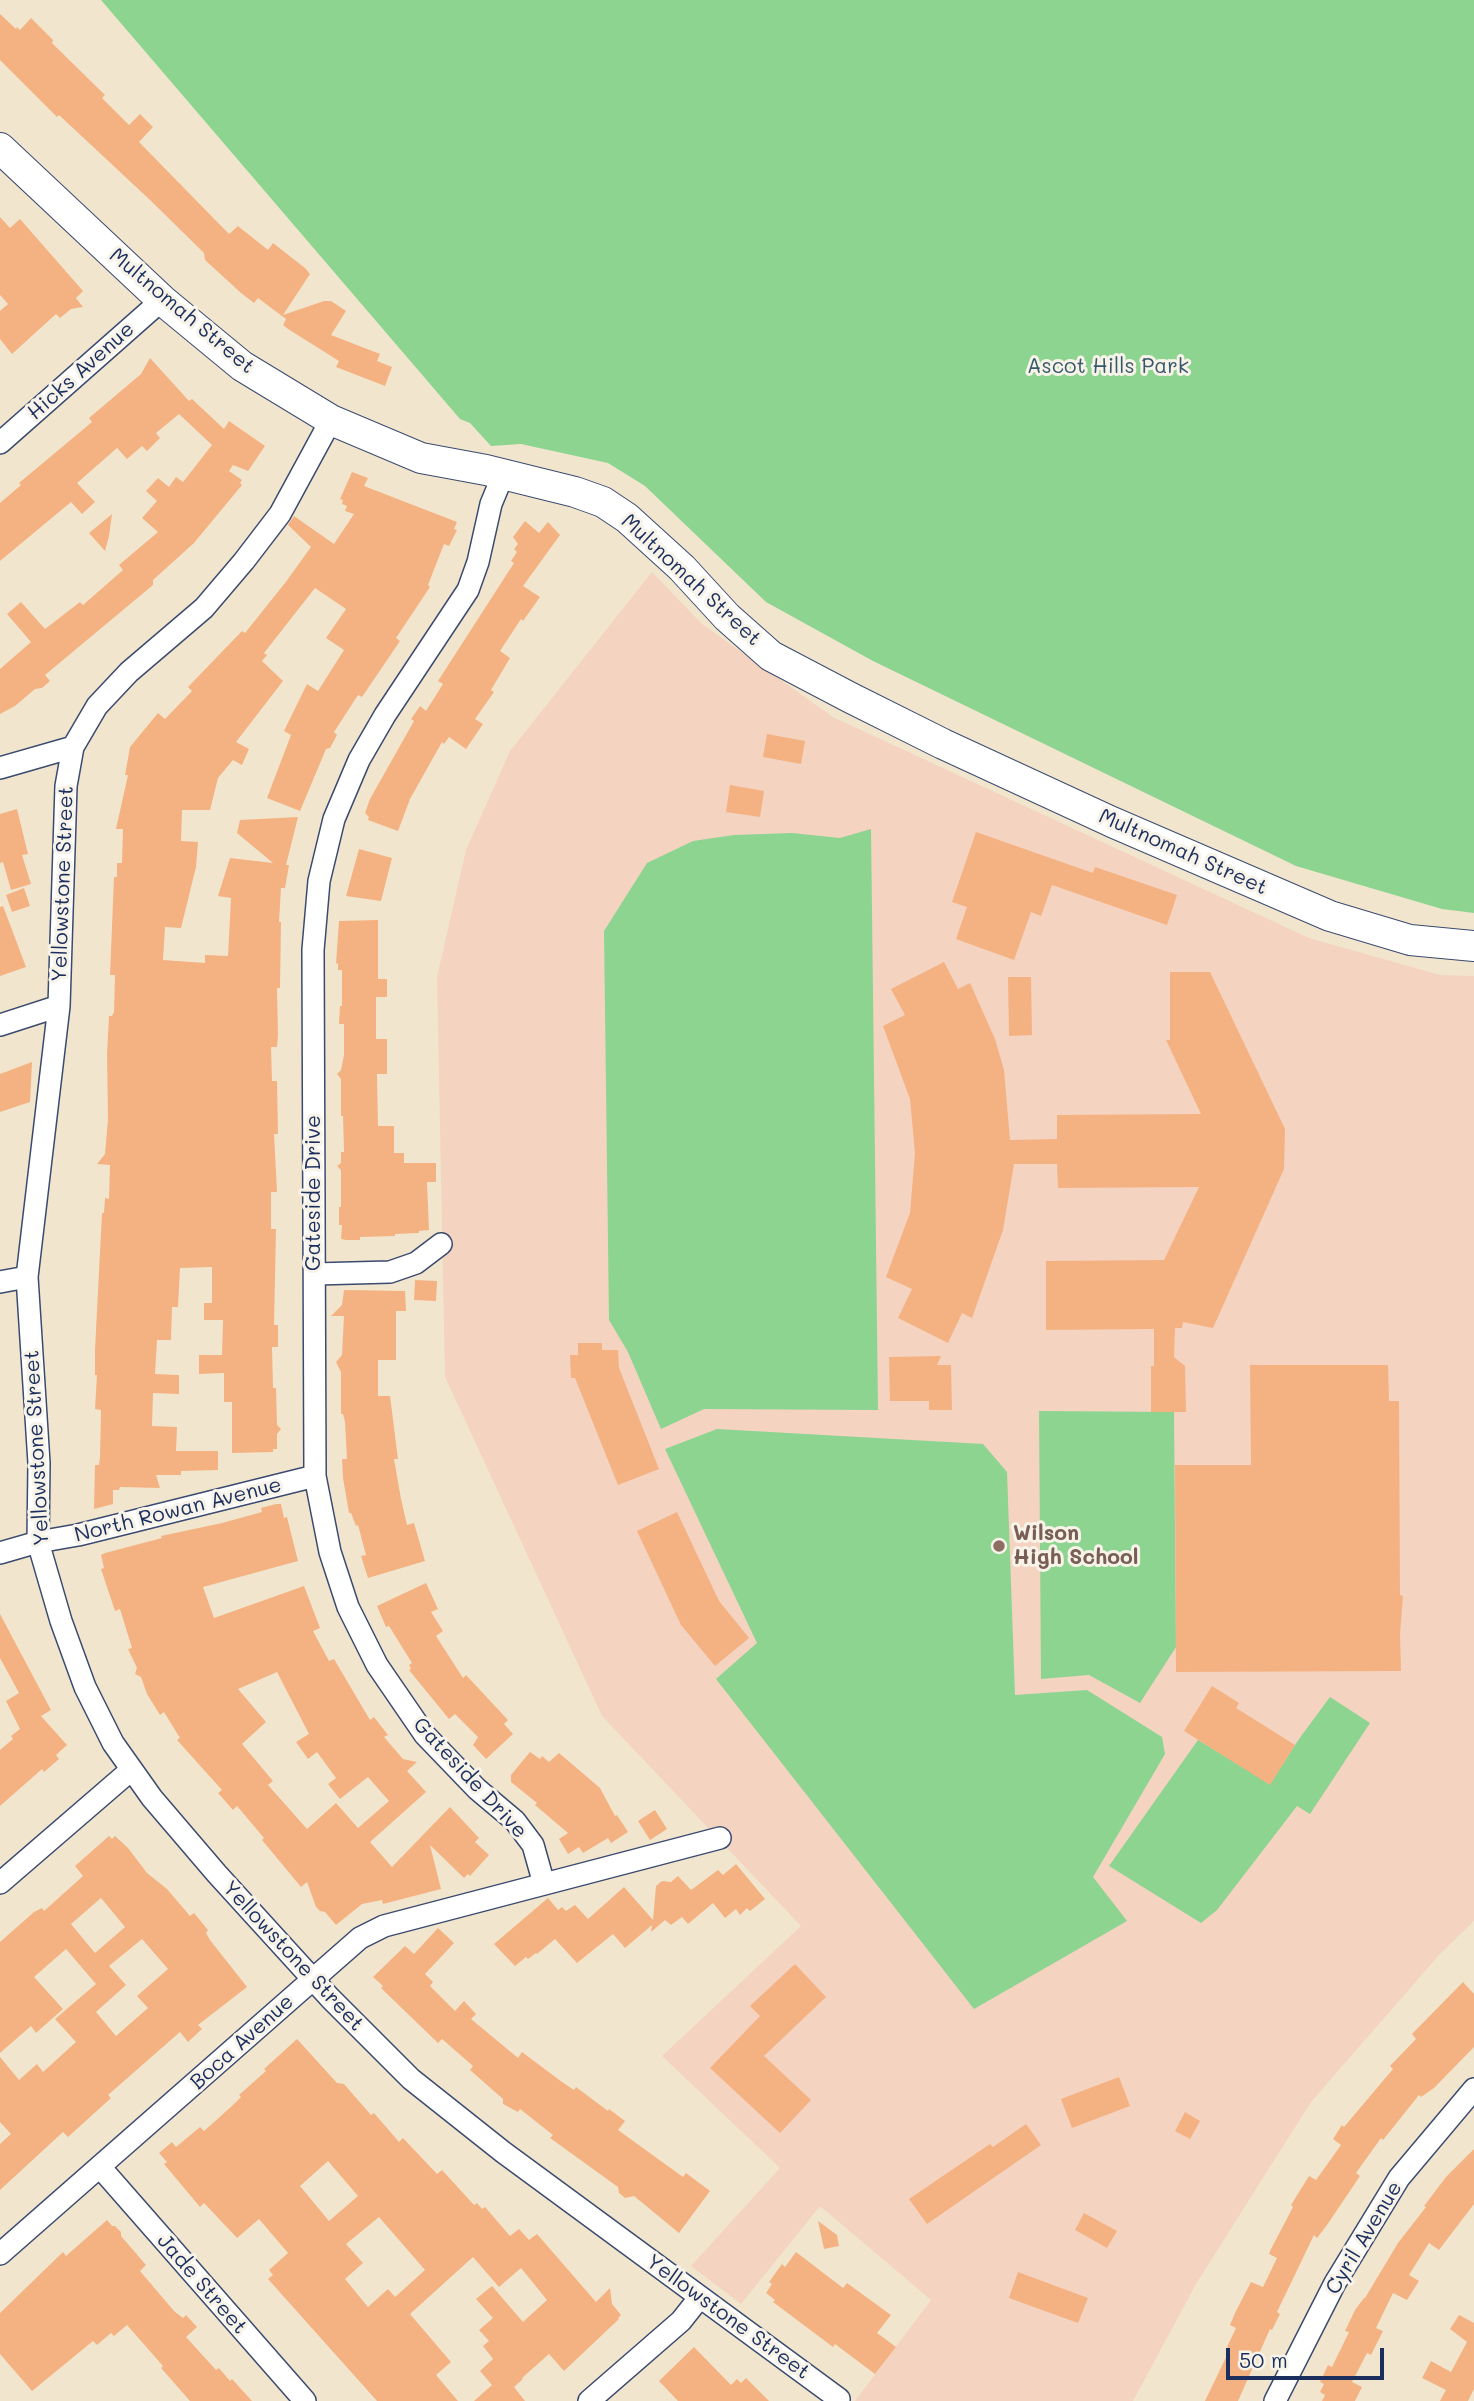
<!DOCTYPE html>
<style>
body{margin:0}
#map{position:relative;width:1474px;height:2401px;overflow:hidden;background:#f1e6cd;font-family:Mali,sans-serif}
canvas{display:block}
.scale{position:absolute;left:1226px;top:2348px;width:158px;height:32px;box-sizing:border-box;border:4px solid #1b2f5e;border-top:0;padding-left:9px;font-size:21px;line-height:24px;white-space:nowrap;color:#1b2f5e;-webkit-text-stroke:5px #f7f3e8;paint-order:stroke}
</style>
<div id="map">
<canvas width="1474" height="2401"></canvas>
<div class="scale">50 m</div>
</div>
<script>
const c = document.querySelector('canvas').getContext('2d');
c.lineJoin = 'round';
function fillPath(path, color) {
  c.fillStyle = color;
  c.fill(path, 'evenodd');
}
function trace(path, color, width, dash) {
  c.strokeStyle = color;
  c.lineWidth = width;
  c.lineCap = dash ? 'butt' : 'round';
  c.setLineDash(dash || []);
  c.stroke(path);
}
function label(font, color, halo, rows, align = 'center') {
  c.font = font + ' Mali,sans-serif';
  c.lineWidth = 6;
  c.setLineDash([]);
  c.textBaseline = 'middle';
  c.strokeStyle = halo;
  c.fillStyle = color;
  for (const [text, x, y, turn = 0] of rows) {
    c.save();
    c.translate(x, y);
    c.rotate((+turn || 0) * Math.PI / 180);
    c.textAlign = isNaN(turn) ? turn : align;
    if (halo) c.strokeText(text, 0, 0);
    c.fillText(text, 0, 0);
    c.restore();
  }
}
fillPath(new Path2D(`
 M652 572 702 624 833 717 1309 938 1440 975 1474 976V1921L1439 1955 1311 2102 1196 2284 1133 2401H855L931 2300 820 2206 741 2304 691 2266 780 2168 662 2056 801 1926 602 1716 445 1377 437 977 466 850 510 751Z`), '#f4d3c1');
fillPath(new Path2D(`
 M101 0H1474V913L1442 909 1296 866 873 661 766 602 645 486 608 463 521 444 491 446 470 423 460 419Z
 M871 829 878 1410 704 1409 661 1429 628 1352 609 1320 604 931 647 863 693 841 734 835 792 833 840 838Z
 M1039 1411 1174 1412 1176 1647 1140 1703 1089 1675 1041 1679Z
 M717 1429 983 1444 1007 1472 1015 1695 1087 1690 1162 1737 1165 1754 1093 1877 1127 1921 974 2009 716 1679 757 1643 665 1449Z
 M1330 1697 1370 1723 1310 1814 1297 1806 1217 1910 1201 1923 1109 1866 1198 1740 1270 1784 1299 1739Z`), '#8cd490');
fillPath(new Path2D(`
 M0 14 16 29 17 27 20 30 31 18 53 40 52 43 58 49 105 95 102 98 129 125 140 114 153 127 139 142 229 234 238 226 268 250 273 243 305 268 310 274 283 315 324 301H331L346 311 331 335 380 354 377 361 392 367 385 386 336 367 339 361 288 329 283 325 286 319 258 298 254 303 241 293 205 260 204 253 150 200 59 115 57 117 0 60Z
 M0 217 10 228 20 219 83 291 76 298 83 307 71 309 60 318 56 314 12 354 0 339V311L8 304 0 295Z
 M150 358 189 401 192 399 224 429 229 421 265 446 248 471 233 465 229 471 242 480 240 483 242 485 194 543 153 580V585L45 675 50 681 42 688 35 689 15 706 0 714V669L31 642 7 614 21 602 45 629 80 602 83 605 123 570 119 565 158 532 142 518 157 501 146 491 158 478 169 487 176 477 183 482 212 445 179 414 156 433 160 438 147 451 142 446 127 459 117 448 77 483 95 502 82 514 71 502 0 561V503L21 485 19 483 92 422 89 418 141 374Z
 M352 472 368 478 364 486 457 522 454 529 457 530 449 546 444 544 428 585 430 587 396 638 400 641 362 697 358 695 334 732 337 735 330 748 326 749 300 811 267 798 291 735 284 731 307 684 318 691 344 650 326 638 346 609 315 588 264 653 267 655 262 661 283 681 236 742 249 749 242 765 233 760 218 778 210 810H182L181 841 198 842 196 867 181 928 165 927 163 960 205 963V955L228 956 231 898 218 896 230 858 273 863 237 833 240 820 298 817 286 865H289L285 888H281L279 922H281L280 988H277L278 1035 277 1047H271L272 1081H277L278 1134H274L277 1192H271V1229H276L274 1325H278V1347H272L273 1388H276L277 1425 281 1429 277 1434V1449H273V1452L232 1453V1402H224V1373L199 1374V1355H222L223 1320H204V1303H212V1267L180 1268 178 1307H172L171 1340H157L155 1374 179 1375V1394L153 1393 152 1426 177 1427 176 1451H218V1470L181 1471V1475H156L160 1488 120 1487 119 1490H113V1504L94 1509 95 1465H99L100 1457 101 1410 95 1409 97 1375H95V1350L102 1213H104L105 1198 109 1199 110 1165 97 1164 105 1154 108 1119 107 1054 109 1016H112L114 1012 115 975H110L114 877H117V863H122L123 829H116L128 775H125L130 747 158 713 165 719 192 691 188 687 242 631 245 633 285 583 311 547 288 525 294 516 334 544 354 514 345 511 347 506 342 504 343 500 340 499Z
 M112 514 109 536 105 551 89 533Z
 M525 521 539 533 548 522 560 535 523 586 540 597 523 621 521 619 500 651 510 658 491 690 494 692 475 719 483 724 466 749 449 737 444 744 442 742 410 799 398 831 368 820 369 817 365 813 370 799 414 721 411 719 420 706 426 711 443 684 438 681 514 563 511 561 517 552 514 549 518 544 513 537Z
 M767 734 805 741 801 764 763 757Z
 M730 785 764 791 760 817 726 812Z
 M17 809 28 854 22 855 31 884 11 890 3 862 0 863V814Z
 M976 832 1093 873 1095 867 1177 895 1167 925 1052 885 1041 916 1031 912 1014 960 956 939 967 907 952 902Z
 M359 849 392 858 381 901 346 896Z
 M24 888 30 906 12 912 6 895Z
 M3 906 26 967 0 976V907Z
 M378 920V979H387V997H376V1039H387V1074H377L378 1126H394V1153H404V1163H436V1182H427L429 1230 419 1231V1233L395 1234V1236L360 1237V1240H346L341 1239 342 1225H339V1207H341V1170L337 1166 341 1163V1152H344L343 1116H341V1079L337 1074 341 1070 344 1055V1024H339L340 1006H342V970H338V963L336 964 339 921Z
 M944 962 958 989 970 983 995 1039 1004 1070 1010 1140 1057 1139V1115L1201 1114 1166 1040H1170V972H1210L1285 1129 1284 1169 1213 1328 1183 1322 1182 1328H1175L1174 1357 1185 1366 1186 1412H1151V1366H1154V1329L1046 1330V1261L1164 1260 1199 1187 1058 1188 1057 1164H1014L1003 1230 972 1318 962 1313 948 1343 898 1318 912 1289 886 1277 910 1213 915 1153 910 1099 883 1026 905 1015 891 989Z
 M1008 977H1031L1032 1035 1009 1036Z
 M32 1062 30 1102 0 1112V1074Z
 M415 1280 437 1281 436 1301 414 1300Z
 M344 1290 405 1291 406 1311H396V1360H378V1396H390L398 1459H394L401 1499 407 1525 414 1523 425 1561 368 1578 361 1556 366 1555 358 1525 356 1526 351 1513H349L343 1478 342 1459H347L345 1422 343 1414H341V1372L336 1362 342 1355 344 1316H331L342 1305Z
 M578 1343H602V1350H618L619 1368 659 1469 618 1485 575 1378H571L570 1355H578Z
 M941 1356 937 1365H951L952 1410H929V1401H890L889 1357Z
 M1250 1365H1388L1389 1401H1399L1400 1595 1403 1596 1400 1634 1401 1671 1176 1672 1175 1465H1251Z
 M276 1504H281L284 1518 287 1517 298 1561 203 1587 214 1618 304 1586 320 1628 313 1631 329 1661 334 1659 370 1720 374 1717 388 1735 384 1737 403 1759 417 1762 407 1771 426 1792 370 1842 392 1867 450 1807 479 1838 475 1842 489 1855 470 1876 468 1874 464 1878 430 1845 441 1889 383 1904 382 1900 362 1904 336 1925 325 1912 320 1911 316 1907 307 1882 301 1887 262 1840 264 1838 237 1806 233 1810 218 1793 222 1790 177 1740 180 1738 164 1712 160 1715 147 1694 141 1677 135 1674 137 1668 128 1649 132 1648 120 1609 115 1611 101 1569 104 1568 101 1555 105 1553 162 1538 161 1536 222 1523 262 1512 261 1508ZM277 1672 309 1734 296 1742 308 1759 317 1752 336 1778 328 1784 340 1799 368 1777 389 1801 358 1828 336 1803 307 1829 268 1785 273 1781 242 1744 266 1722 238 1689Z
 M677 1512 719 1601 749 1638 715 1666 681 1625 637 1531Z
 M426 1583 438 1609 431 1612 443 1631 436 1636 463 1678 466 1675 508 1720 504 1724 513 1734 486 1759 473 1745 478 1737 455 1714 449 1719 409 1670 411 1669 409 1665 412 1663 389 1626 386 1627 377 1606Z
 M0 1614 51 1710 41 1716 67 1745 56 1755 59 1759 44 1772 42 1769 0 1806V1750L13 1739 11 1736 20 1729 6 1701 19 1693 0 1658Z
 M1212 1686 1239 1703 1236 1708 1295 1745 1270 1785 1184 1731Z
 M530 1752 540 1759 542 1756 549 1762 559 1753 600 1788 615 1816 617 1815 628 1832 611 1843 608 1838 583 1853 579 1847 568 1854 559 1839 568 1833 535 1805 537 1803 511 1782V1775Z
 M655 1810 667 1829 650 1840 638 1821Z
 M109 1836 112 1839 115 1836 128 1848 147 1873 167 1889 190 1916 194 1913 208 1930 206 1933 210 1940 247 1987 198 2025 202 2029 188 2042 180 2032 108 2095 111 2098 68 2137 63 2132 0 2190V2144L11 2134 0 2122V2057L19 2080 37 2064 43 2072 76 2042 55 2019 96 1984 66 1949 34 1977 63 2009 36 2033 31 2026 0 2053V1942L34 1912 42 1908 44 1911 83 1876 75 1866ZM101 1898 125 1927 95 1953 71 1924ZM142 1939 168 1969 137 1996 148 2008 116 2036 96 2012 126 1985 109 1966Z
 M736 1864 765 1899 750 1911 747 1908 740 1915 736 1909 725 1918 713 1903 688 1924 682 1917 671 1925 665 1920 651 1932 652 1925 625 1948 613 1934 577 1963 555 1939 537 1954 536 1953 528 1959 526 1957 515 1966 494 1944 548 1898 558 1910 562 1907 566 1911 575 1905 588 1919 624 1887 653 1920 656 1886 662 1881 671 1882 678 1876 691 1890 718 1870 723 1875Z
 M438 1928 454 1943 425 1974 433 1982 430 1986 455 2011 464 2001 476 2014 471 2019 518 2058 522 2052 562 2082 574 2090 576 2087 608 2111 609 2109 625 2121 618 2130 683 2177 686 2173 710 2191 679 2233 634 2196 625 2198 619 2193 618 2187 550 2138 553 2135 520 2109 518 2112 503 2104V2099L470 2070 473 2066 442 2039 438 2043 381 1988 383 1986 373 1977 405 1946 414 1954Z
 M795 1964 826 1997 764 2056 811 2100 780 2133 710 2068 760 2016 750 2006Z
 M1463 1982 1474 1994V2047L1434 2088 1421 2097 1419 2095 1383 2140 1381 2138 1356 2173 1360 2176 1327 2225 1317 2238 1314 2235 1277 2312 1280 2314 1272 2330 1270 2329 1238 2401H1205L1230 2349 1227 2347 1236 2328 1230 2325 1235 2313 1251 2282 1263 2287 1277 2258 1269 2254 1271 2249 1293 2207 1291 2205 1309 2176 1316 2180 1341 2145 1333 2139 1342 2125 1344 2127 1393 2069 1390 2066 1416 2039 1412 2034Z
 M297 2039 337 2083 344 2084 371 2115 374 2113 399 2142 403 2138 437 2174 442 2170 474 2205 477 2203 482 2209 485 2207 510 2236 519 2229 529 2240 537 2234 596 2302 610 2288 612 2304 621 2315 618 2318 619 2319 564 2371 549 2354 522 2378 523 2379 514 2387 525 2401H474L492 2385 480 2371 493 2359 483 2346 489 2341 479 2330 493 2318 476 2299 492 2286 523 2322 547 2300 521 2268 499 2287 473 2257 410 2314 451 2362 436 2375 458 2401H377L268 2279 273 2275 269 2270 288 2253 259 2219 237 2238 204 2203 200 2207 164 2164 167 2162 159 2153 172 2142 176 2147 200 2127 204 2131 233 2105 241 2097 239 2095 266 2071 264 2069ZM328 2161 358 2196 329 2221 300 2186ZM379 2217 425 2270 395 2297 388 2289 368 2307 345 2279 363 2263 346 2244Z
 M1119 2077 1130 2106 1072 2128 1061 2099Z
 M1185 2112 1200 2121 1190 2139 1175 2131Z
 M1026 2124 1041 2145 927 2224 909 2199 990 2144 993 2147Z
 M1474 2149V2204L1439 2250 1429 2243 1409 2275 1419 2281 1407 2300 1393 2293 1376 2328 1383 2331 1371 2355 1367 2353 1352 2382 1362 2387 1355 2401H1322L1325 2395 1320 2392 1324 2384 1320 2382 1328 2365 1332 2367 1349 2332 1345 2331 1355 2310 1364 2298H1365L1398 2243 1426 2207 1424 2206 1446 2177Z
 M1084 2213 1117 2231 1107 2248 1075 2230Z
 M107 2220 112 2226H115L121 2232V2236L146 2265 140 2271 174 2311 183 2318 186 2315 197 2327 186 2337 216 2370 219 2368 230 2381 232 2379 252 2401H190L161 2368 163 2366 127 2325 114 2336 111 2333 97 2345 93 2341 32 2391 0 2354V2313L63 2252 66 2256Z
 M818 2221 837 2235 839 2246 824 2249Z
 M796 2252 843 2288 847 2283 891 2315 877 2333 896 2347 875 2374 835 2344 833 2347 773 2302 775 2300 766 2293 772 2284 769 2282 782 2264 785 2267Z
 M1018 2272 1088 2298 1078 2323 1009 2298Z
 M1459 2315 1474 2323V2389L1468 2401H1440L1446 2390 1422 2378 1431 2361 1451 2372 1467 2342 1450 2329Z
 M694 2347 731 2385 737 2379 741 2383 746 2378 769 2401H678L659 2381Z`), '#f4b282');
const street = new Path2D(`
 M331 420 280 514 244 561 204 608 129 672 97 706 73 747 66 786 59 1006 27 1277 39 1463 38 1542 61 1621 85 1687 113 1743 152 1798 217 1874 330 1998 411 2079 503 2152 839 2399
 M0 443 162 300
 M503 475 491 504 478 562 468 590 385 715 359 760 334 819 319 881 313 950 315 1476 330 1552 348 1607 377 1665 425 1735 477 1789 515 1821 533 1845 544 1884
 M0 768 73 747
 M0 1025 59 1006
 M315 1274 390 1272 416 1263 441 1244
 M0 1282 27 1277
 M0 1553 38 1542 78 1535 315 1476
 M0 1883 131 1770
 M100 2167 305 2401
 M0 2254 360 1938 384 1926 720 1838
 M589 2401 681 2321 700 2297
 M1275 2401 1335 2283 1399 2178 1474 2089`);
const secondary = new Path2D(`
 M0 148 162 300 242 366 331 420 421 458 486 470 575 492 603 502 627 518 682 568 727 617 771 656 851 698 943 744 1112 822 1330 916 1410 940 1474 946`);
trace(street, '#3b4a6f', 24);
trace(secondary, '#3b4a6f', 32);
trace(street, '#fff', 21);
trace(secondary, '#fff', 30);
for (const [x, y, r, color] of [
 [999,1546,7,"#8d6e63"]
]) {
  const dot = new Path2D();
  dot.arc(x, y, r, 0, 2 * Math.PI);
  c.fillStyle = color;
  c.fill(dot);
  trace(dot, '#f7f3e8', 2.5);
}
label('21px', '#1b2f5e', '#f7f3e8', [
 ["Multnomah Street",182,311,40],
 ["Hicks Avenue",81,371,-42],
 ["Multnomah Street",691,580,43],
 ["Multnomah Street",1183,852,24],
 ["Yellowstone Street",63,884,-88],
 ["Gateside Drive",314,1193,-90],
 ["Yellowstone Street",37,1448,-93],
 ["North Rowan Avenue",178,1510,-14],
 ["Gateside Drive",470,1778,47],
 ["Yellowstone Street",293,1956,47],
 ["Boca Avenue",242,2042,-42],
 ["Cyril Avenue",1364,2238,-59],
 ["Jade Street",202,2284,49],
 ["Yellowstone Street",728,2317,36]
]);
label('21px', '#37586a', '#f7f3e8', [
 ["Ascot Hills Park",1108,367]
]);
label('bold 21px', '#785e54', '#f7f3e8', [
 ["Wilson",1013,1534],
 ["High School",1013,1558]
], 'left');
</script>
